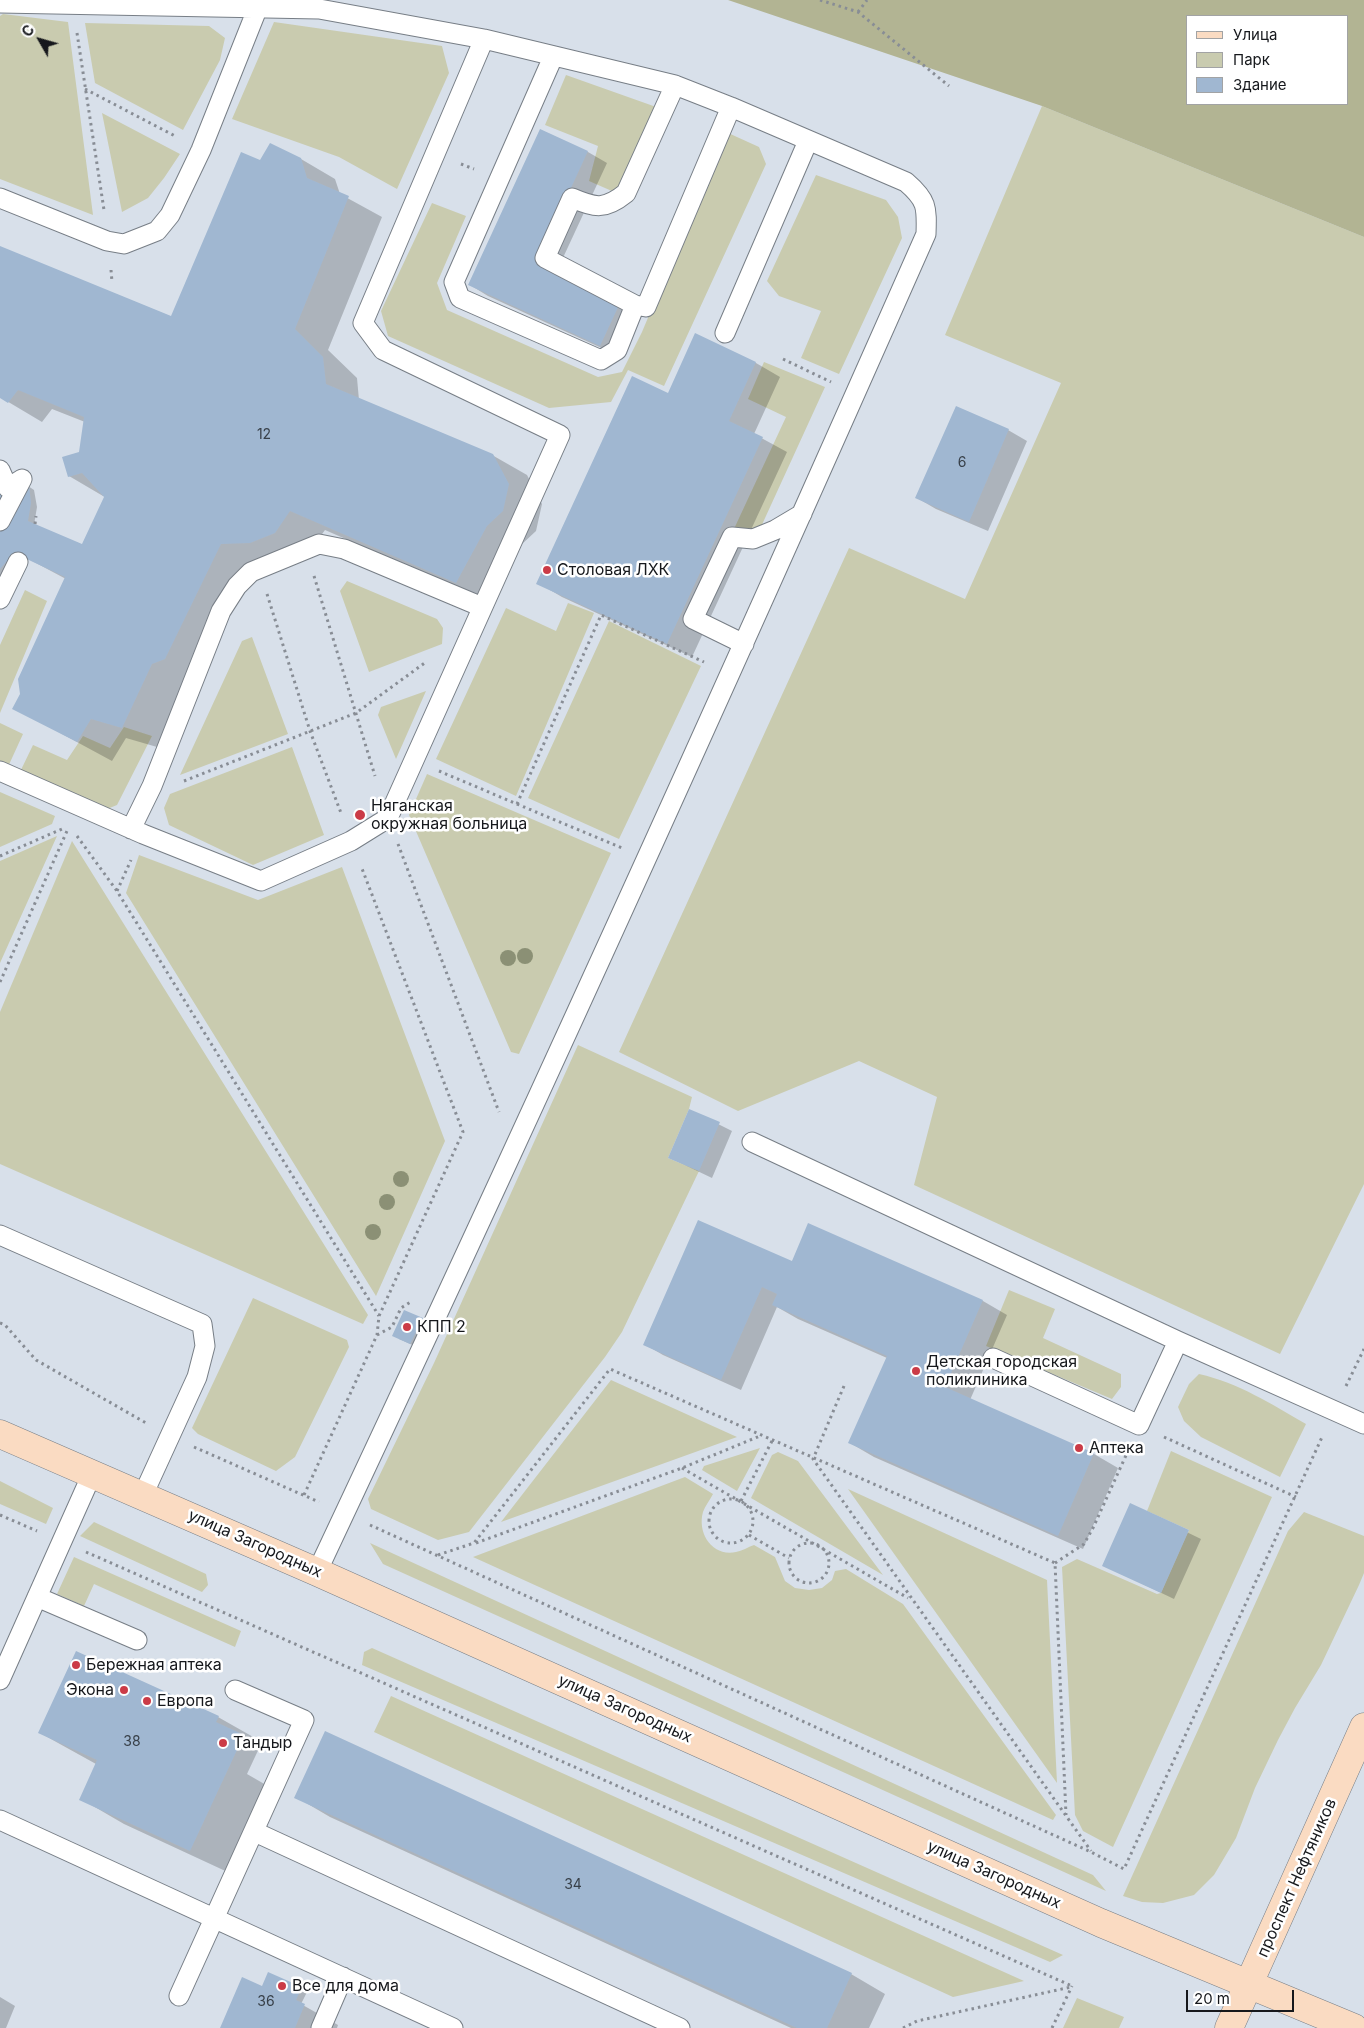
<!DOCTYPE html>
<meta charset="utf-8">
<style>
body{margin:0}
#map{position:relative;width:1364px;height:2028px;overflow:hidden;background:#d8e0ea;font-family:Inter,sans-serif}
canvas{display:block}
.legend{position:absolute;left:1186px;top:15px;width:162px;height:90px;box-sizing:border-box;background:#fff;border:1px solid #a2a3a4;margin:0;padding:6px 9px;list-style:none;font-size:15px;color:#16181c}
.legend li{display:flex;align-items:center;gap:10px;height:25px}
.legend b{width:25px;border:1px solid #a2a3a4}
.north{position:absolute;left:15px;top:15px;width:50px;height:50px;-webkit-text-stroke:4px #fff;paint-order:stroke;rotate:308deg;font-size:14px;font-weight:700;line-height:20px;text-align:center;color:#16181c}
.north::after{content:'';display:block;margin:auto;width:18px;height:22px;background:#16181c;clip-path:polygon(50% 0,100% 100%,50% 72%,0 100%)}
.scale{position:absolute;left:1186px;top:1990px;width:108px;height:22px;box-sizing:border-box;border:2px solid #16181c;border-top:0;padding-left:6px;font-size:15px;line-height:18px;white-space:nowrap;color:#16181c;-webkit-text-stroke:4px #fff;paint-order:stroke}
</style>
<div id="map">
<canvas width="1364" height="2028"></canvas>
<ul class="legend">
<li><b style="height:6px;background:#fadbc2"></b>Улица</li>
<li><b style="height:14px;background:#c9cbaf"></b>Парк</li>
<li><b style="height:14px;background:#a0b7d1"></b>Здание</li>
</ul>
<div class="north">С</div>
<div class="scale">20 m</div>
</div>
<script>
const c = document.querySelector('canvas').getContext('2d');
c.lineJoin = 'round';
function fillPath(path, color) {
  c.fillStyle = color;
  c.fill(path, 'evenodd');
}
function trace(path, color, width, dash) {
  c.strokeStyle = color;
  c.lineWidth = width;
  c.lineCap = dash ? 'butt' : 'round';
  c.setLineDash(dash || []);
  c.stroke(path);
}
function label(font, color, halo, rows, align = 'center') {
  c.font = font + ' Inter,sans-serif';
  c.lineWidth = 5;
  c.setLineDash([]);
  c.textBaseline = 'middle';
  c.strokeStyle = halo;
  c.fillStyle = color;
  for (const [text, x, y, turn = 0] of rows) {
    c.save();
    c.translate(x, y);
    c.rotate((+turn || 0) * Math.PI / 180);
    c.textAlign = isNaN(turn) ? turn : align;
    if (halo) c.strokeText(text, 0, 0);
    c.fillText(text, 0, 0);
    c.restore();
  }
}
fillPath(new Path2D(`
 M3 14 68 22 93 215 0 179V16Z
 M274 22 442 46 449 73 397 189 339 157 232 119Z
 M85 23 209 26 225 38 220 60 183 130 95 83Z
 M566 75 659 108 621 195 589 181 598 146 545 125Z
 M1042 106 1364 237V1184L1280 1354 914 1185 937 1097 859 1061 738 1111 619 1052 849 548 965 599 1061 383 945 335Z
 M102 113 180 154 164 178 148 198 122 212Z
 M726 132 759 147 766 164 664 386 628 370 611 402 549 408 388 336 381 311 432 203 466 216 437 283 447 310 598 377 622 372 642 332Z
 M816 175 886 200 898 217 902 238 839 374 801 358 821 311 779 296 767 281Z
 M764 362 825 387 760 529 733 531 786 417 748 399Z
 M347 581 437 619 443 628 442 644 369 672 340 591Z
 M25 590 47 601 0 713V645Z
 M568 603 594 613 516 796 436 759 506 608 556 631Z
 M609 621 701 666 619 839 528 798Z
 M252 637 288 734 180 775 242 641Z
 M426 691 396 759 378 715 381 707Z
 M0 723 23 734 7 769 0 766Z
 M124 727 152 736 117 805 102 811 19 774 33 745 67 760 83 736 110 748Z
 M292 747 324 835 253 865 169 825 164 808 170 794Z
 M427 774 611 853 519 1054 511 1052 409 815Z
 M0 792 55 816 52 824 0 847Z
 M57 836 0 963V861Z
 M72 841 368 1315 363 1324 0 1164V1012Z
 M139 855 258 900 342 867 445 1141 376 1296 126 893Z
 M578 1045 692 1097 689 1109 668 1158 699 1171 622 1332 605 1357 469 1532 438 1540 371 1509 368 1499 434 1363Z
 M1009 1290 1055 1309 1043 1338 1121 1374V1387L1112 1399 986 1346Z
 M253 1298 347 1340 349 1347 295 1457 276 1471 198 1434 192 1428Z
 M1199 1374C1239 1383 1271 1404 1306 1424L1280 1477 1201 1437 1184 1421 1178 1407 1189 1384Z
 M611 1380 737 1437 501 1522Z
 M760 1448 737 1491 702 1470 704 1466Z
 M1171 1451 1272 1497 1113 1847 1083 1831 1075 1815 1062 1567 1077 1559 1157 1594 1161 1593 1189 1530 1147 1511Z
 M778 1452 798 1461 883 1575 751 1498 772 1455Z
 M685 1477 713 1494C710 1500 705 1506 703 1512 697 1533 712 1557 736 1552 742 1551 748 1547 754 1545L775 1557 785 1581 795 1588 809 1590 822 1588 832 1580 835 1571 846 1569 903 1604 1056 1815 1053 1820 473 1557Z
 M0 1481 53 1508 46 1524 0 1504Z
 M848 1489 1047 1580 1057 1783Z
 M1304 1512 1364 1536V1573L1359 1585 1321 1665 1295 1708 1278 1740 1255 1788 1236 1838 1214 1875 1194 1895 1163 1903 1142 1902 1123 1896 1288 1531Z
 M94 1522 206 1574 208 1585 202 1592 80 1536Z
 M370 1543 1093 1875 1106 1891 383 1564Z
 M74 1557 241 1631 235 1647 94 1584 84 1606 57 1594Z
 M372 1648 1063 1955 1050 1962 362 1665 364 1652Z
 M391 1696 1024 1981 953 1997 374 1732Z
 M1077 1998 1124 2017 1119 2028H1063Z`), '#c9cbaf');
fillPath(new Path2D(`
 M728 0H1364V237L1042 106ZM1188 16H1348V104H1188Z`), '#b2b493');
fillPath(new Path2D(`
 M541 130 588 152 607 163 555 275 638 315 619 356 488 296 470 285Z
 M301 159 335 179 340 194 382 217 328 350 357 378 359 400 492 455 527 475 542 504 536 531 521 545 490 602 325 530 309 552 255 563 199 678 186 683 157 747 126 738 112 761 14 708 21 694 66 579 21 555 0 578V491L28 486 34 490 37 507 34 525 83 545 106 495 103 496 69 476 80 453 85 422 52 409 42 422 0 397V247L172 317 261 162Z
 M696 335 756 363 780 377 754 434 787 452 692 657 562 597 538 583 668 395Z
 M1008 430 1027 441 988 531 936 509 917 498Z
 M690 1110 732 1131 712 1178 670 1158Z
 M809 1225 983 1301 1007 1315 970 1400 1094 1454 1118 1468 1083 1549 874 1457 850 1443 887 1358 798 1319 777 1307 741 1390 663 1355 644 1344 792 1262Z
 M422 1319 428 1323 417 1347 399 1339Z
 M1131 1505 1201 1539 1174 1599 1103 1565Z
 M218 1717 262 1742 247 1774 273 1789 234 1875 124 1824 81 1799 96 1764 40 1733Z
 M296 1797 851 1974 885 1994 869 2028H791L330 1817Z
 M301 1988 307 1992 301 2004 338 2025 337 2028H221L268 1990Z
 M0 1997 15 2006 6 2028H0Z`), '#0003');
fillPath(new Path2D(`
 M540 129 588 151 536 264 620 303 600 346 468 285Z
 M270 143 301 158 307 178 349 196 295 329 323 357 326 384 493 454 509 484 503 511 487 526 456 583 290 511 275 533 250 543 221 544 165 659 152 664 122 728 91 719 77 742 12 709 20 694 18 679 65 577 14 553 0 569V490L29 485 31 503 28 521 82 544 104 497 82 473 68 477 62 457 79 452 84 417 18 390 8 403 0 398V246L171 316 241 152 260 160Z
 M695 333 756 362 729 421 763 437 667 644 536 584 632 376 668 393Z
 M956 406 1009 429 969 522 915 498Z
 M689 1109 720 1122 699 1171 668 1158Z
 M698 1220 792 1261 808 1223 983 1300 945 1387 1094 1453 1058 1536 848 1443 887 1356 772 1305 777 1294 762 1287 721 1380 643 1345Z
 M404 1310 423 1318 410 1344 392 1336Z
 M1130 1503 1189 1530 1161 1593 1102 1566Z
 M76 1651 219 1716 216 1722 244 1735 190 1851 79 1800 97 1760 38 1733Z
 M325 1731 852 1973 827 2028H797L294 1798Z
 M268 1972 302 1987 296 2000 305 2004 295 2028H220L242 1977 262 1986Z`), '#a0b7d1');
const lane = new Path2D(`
 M0 3 319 9 484 39 675 85 731 107 906 182C927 200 927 207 926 234 728 682 526 1128 317 1572
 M553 57 454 282 460 298 601 360 617 350 635 305
 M675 85 626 193C605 210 595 208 572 198L545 258 635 305 646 307 731 107
 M0 198 107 241 124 244 157 231 170 215 201 150 258 7
 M725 333 808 141
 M0 470 8 488 22 479 0 521
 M0 599 18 562
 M744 644 693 619 732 537 753 539 775 530 802 514
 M0 771 143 834 261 881 351 841 388 818 560 435 383 350 363 323 484 39
 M131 829 152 786 221 611 237 586 251 572 319 544 344 549 482 607
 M752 1142 1178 1341 1364 1424
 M0 1235 202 1324 205 1346 197 1377 143 1495
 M993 1358 1139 1425 1178 1341
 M37 1597 137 1640
 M0 1680 92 1474
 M0 1820 453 2028
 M255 1832 680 2028
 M179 1996 304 1720 235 1690
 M321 2028 343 1977`);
const secondary = new Path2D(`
 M0 1434 317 1572 1101 1923 1354 2028
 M1229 2028 1364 1727`);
trace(lane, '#777e86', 21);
trace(secondary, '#777e86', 29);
trace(new Path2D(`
 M820 0 858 12 949 86
 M858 12 867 0
 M77 33 104 210
 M85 89 177 137
 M461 164 474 169
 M111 270 112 282
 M783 359 831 382
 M35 524 36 516
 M314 576 375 776
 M267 594 310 731 341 813
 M439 771 517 804 601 615 704 662
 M184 781 356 713 426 662
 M517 804 622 848
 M77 836 117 891 379 1316
 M398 844 499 1112
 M0 856 62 829
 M117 891 131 860
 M0 982 67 831
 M0 1323 5 1325 36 1360 146 1423
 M377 1335 392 1327 401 1308 412 1301
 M844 1386 813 1459 1091 1851
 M1346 1386 1364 1349
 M1164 1437 1296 1497
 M194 1447 319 1502
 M682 1468 908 1598
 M304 1495 377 1335 379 1316 463 1132 361 866
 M709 1521a22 22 0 1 1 44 0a22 22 0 1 1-44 0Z
 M741 1501 772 1441
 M0 1515 37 1531
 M370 1525 1091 1852 1124 1869 1323 1435
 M749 1535 789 1558
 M789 1563a20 20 0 1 1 40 0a20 20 0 1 1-40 0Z
 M476 1543 682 1468 760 1436
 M86 1552 1072 1986
 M438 1555 474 1543 610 1369 1055 1563 1066 1815
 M1055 1563 1084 1544 1093 1528 1128 1451
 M903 2028 917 2021 1071 1987
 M1052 2028 1072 1986`), '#888d95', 3, [2.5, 4]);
trace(lane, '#fff', 19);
trace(secondary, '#fadbc2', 28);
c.fillStyle = '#8b9075';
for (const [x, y] of [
 [525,956],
 [508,958],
 [401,1179],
 [387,1202],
 [373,1232]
]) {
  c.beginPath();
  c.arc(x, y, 8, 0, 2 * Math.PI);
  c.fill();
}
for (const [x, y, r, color] of [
 [547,570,5,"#cb3b47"],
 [360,815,6,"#cb3b47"],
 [407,1327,5,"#cb3b47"],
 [916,1371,5,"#cb3b47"],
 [1079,1448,5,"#cb3b47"],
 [76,1665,5,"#cb3b47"],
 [124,1690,5,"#cb3b47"],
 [147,1701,5,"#cb3b47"],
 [223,1743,5,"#cb3b47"],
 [282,1986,5,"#cb3b47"]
]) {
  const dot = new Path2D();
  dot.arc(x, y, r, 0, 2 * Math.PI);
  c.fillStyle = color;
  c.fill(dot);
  trace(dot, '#fff', 2);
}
label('14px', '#384049', null, [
 ["12",264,435],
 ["6",962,463],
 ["38",132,1742],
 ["34",573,1885],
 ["36",266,2002]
]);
label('16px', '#16181c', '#fff', [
 ["Столовая ЛХК",557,570],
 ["Няганская",371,806],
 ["окружная больница",371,824],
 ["КПП 2",417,1327],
 ["Детская городская",926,1362],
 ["поликлиника",926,1380],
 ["Аптека",1089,1448],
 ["Бережная аптека",86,1665],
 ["Экона",114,1690,"right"],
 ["Европа",157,1701],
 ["Тандыр",233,1743],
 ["Все для дома",292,1986]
], 'left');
label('16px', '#16181c', '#fff', [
 ["улица Загородных",255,1544,24],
 ["улица Загородных",625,1709,24],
 ["улица Загородных",994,1875,24],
 ["проспект Нефтяников",1297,1878,-66]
]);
</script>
